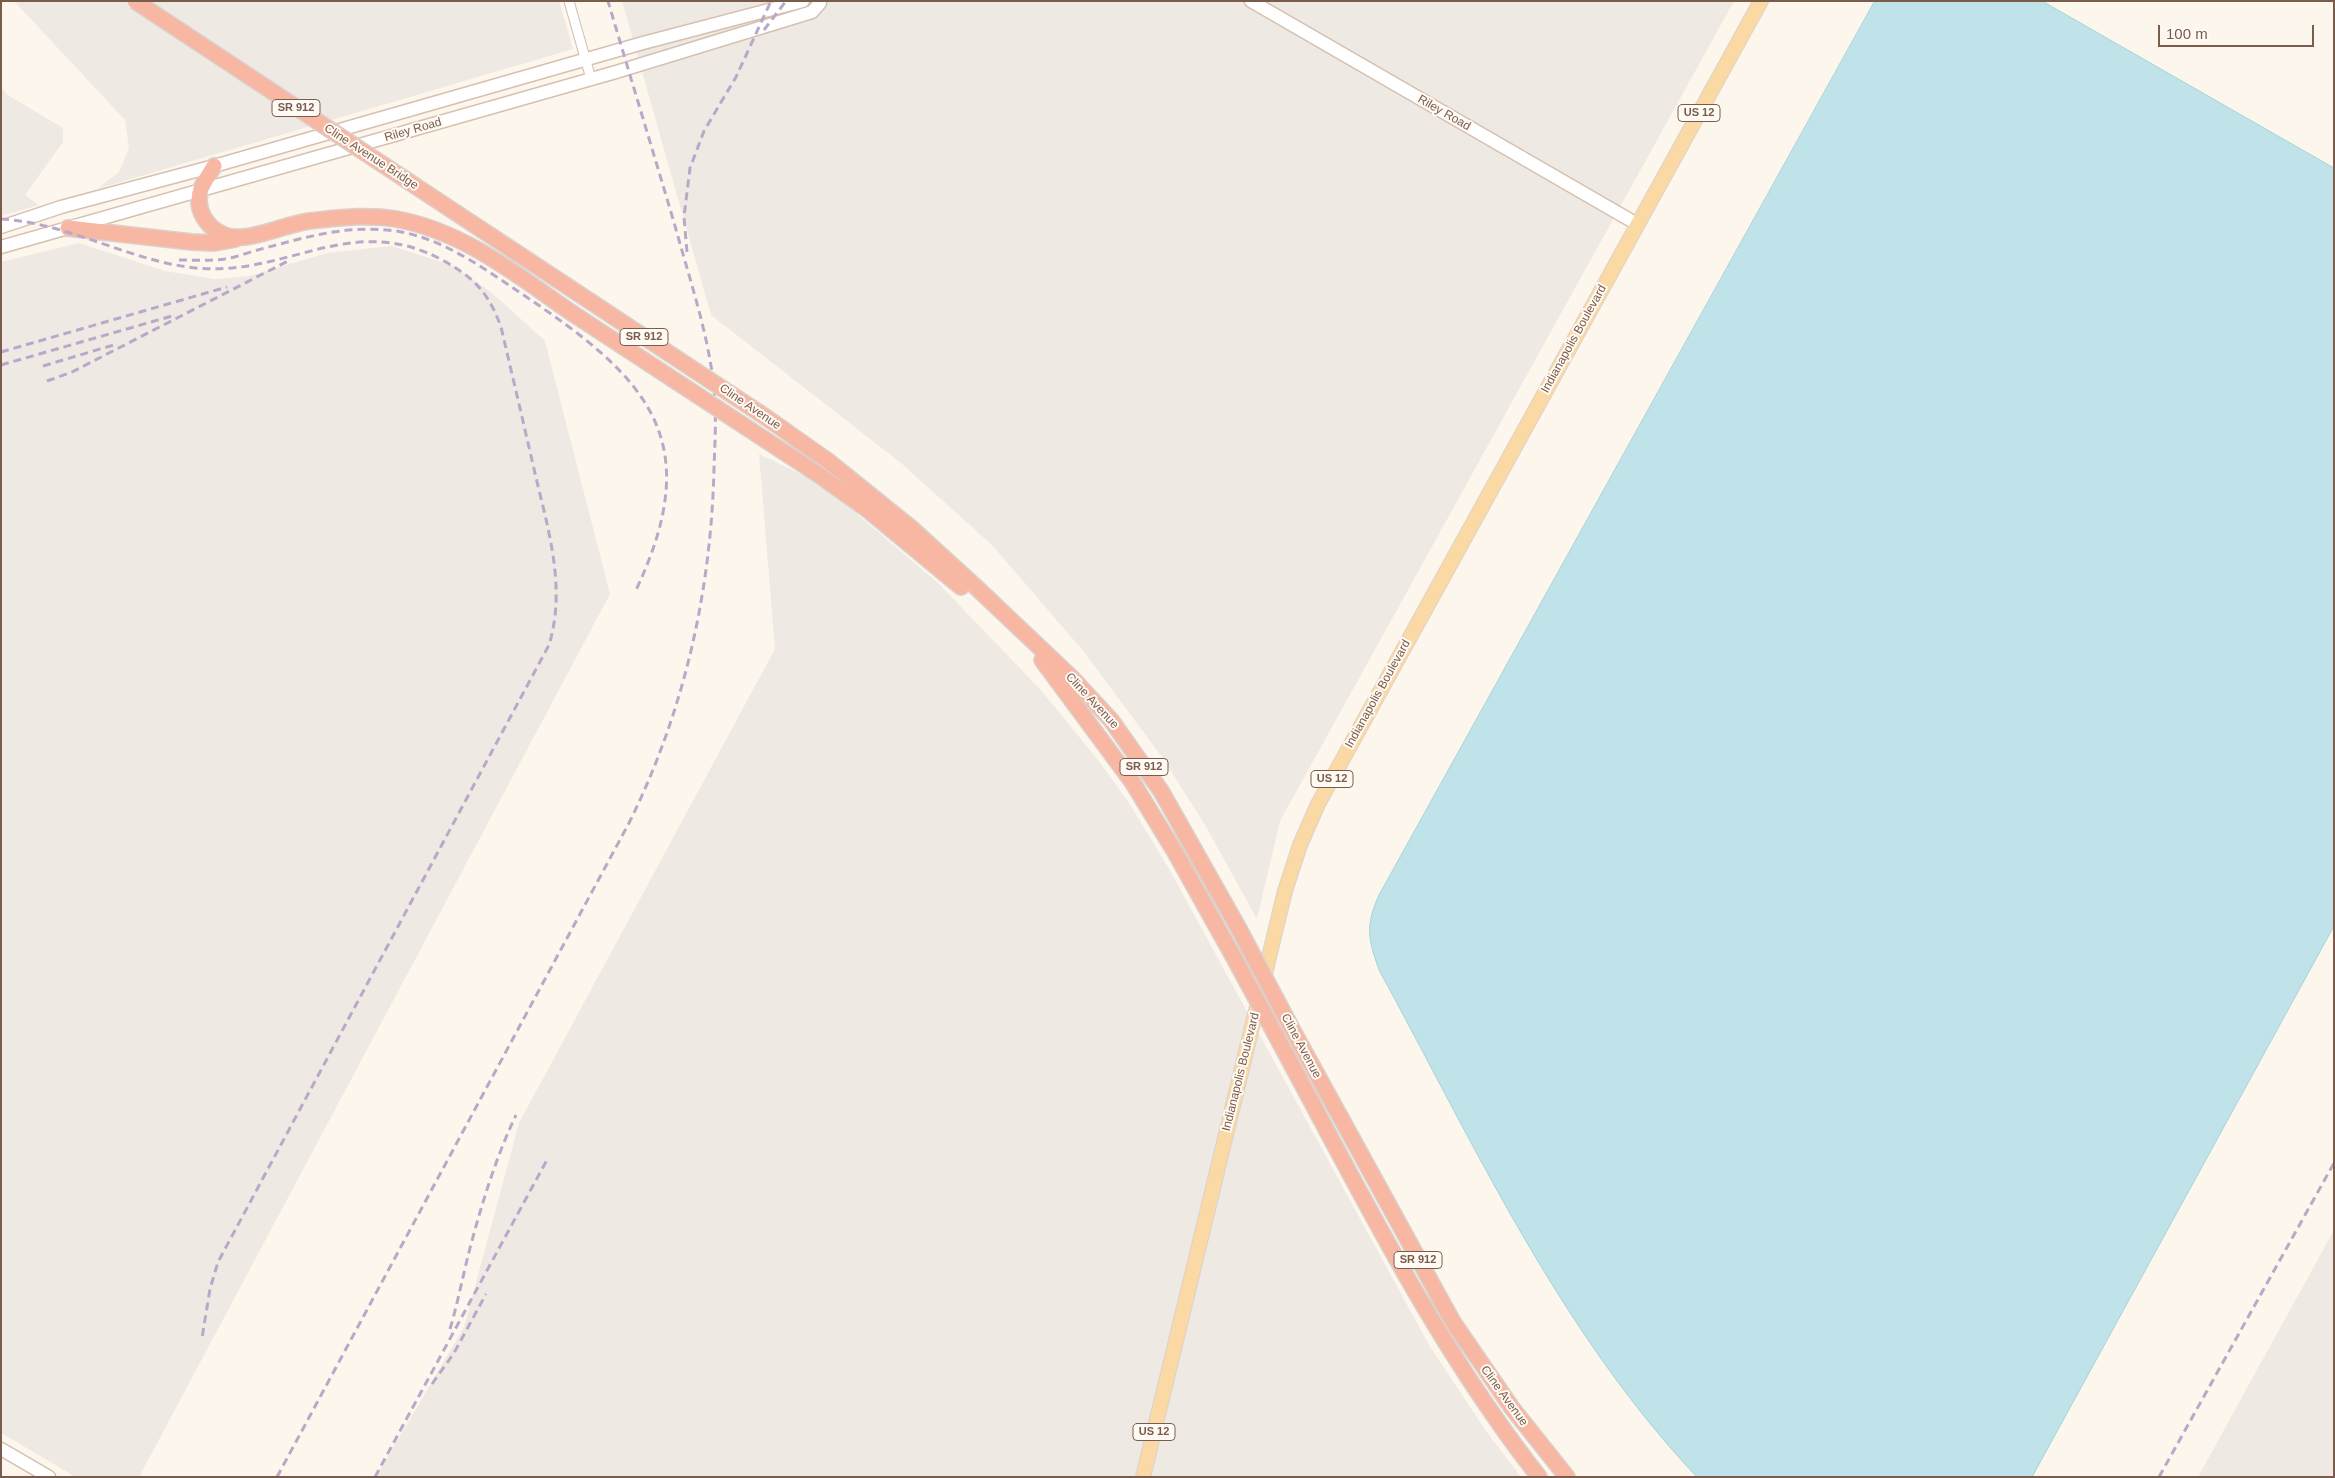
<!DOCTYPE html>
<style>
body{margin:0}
#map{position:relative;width:2335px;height:1478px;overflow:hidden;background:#fdf6ec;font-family:Helvetica,sans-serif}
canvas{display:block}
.frame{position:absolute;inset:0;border:2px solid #7a5c4d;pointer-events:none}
.scale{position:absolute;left:2158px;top:25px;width:156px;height:22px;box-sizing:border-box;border:2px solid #7a5c4d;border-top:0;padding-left:6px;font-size:15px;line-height:18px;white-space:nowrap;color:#7a5c4d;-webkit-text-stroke:4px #fffaf3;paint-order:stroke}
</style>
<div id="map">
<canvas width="2335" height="1478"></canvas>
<div class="frame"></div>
<div class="scale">100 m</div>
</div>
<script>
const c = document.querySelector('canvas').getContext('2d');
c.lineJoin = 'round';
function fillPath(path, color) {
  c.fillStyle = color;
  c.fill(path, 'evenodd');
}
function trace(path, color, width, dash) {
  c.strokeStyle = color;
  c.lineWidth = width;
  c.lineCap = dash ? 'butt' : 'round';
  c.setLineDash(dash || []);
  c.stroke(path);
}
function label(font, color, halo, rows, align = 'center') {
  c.font = font + ' Helvetica,sans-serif';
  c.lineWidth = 4;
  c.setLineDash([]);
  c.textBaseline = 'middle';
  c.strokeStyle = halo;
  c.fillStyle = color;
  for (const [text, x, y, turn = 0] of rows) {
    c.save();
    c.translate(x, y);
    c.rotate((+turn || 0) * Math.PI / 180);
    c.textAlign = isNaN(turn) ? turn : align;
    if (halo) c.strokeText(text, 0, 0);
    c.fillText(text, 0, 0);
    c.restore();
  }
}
fillPath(new Path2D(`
 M14 1H559L573 49 97 189 119 172 129 148 125 120Z
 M622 1H1734L1280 821 1257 919 1205 825 1162 757 1084 652 993 546 901 463 711 315Z
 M1 87 6 94 63 128V142L25 195 39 205 1 216Z
 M79 243 165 271 214 279 249 276 327 253 392 246 451 265 491 292 545 341 610 594 139 1477H76L1 1433V262Z
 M759 454 815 481 836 496 938 583 1040 689 1098 760 1129 803 1168 867 1429 1345 1486 1431 1521 1477H376L464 1327 519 1123 775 649Z
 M2334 1230V1477H2198Z`), '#efe9e4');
const water = new Path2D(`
 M1875 1H2042L2334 168V926L2032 1477H1697C1559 1331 1474 1144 1379 970 1368 938 1365 926 1379 895Z`);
fillPath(water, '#bfe3e8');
trace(water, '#a5d3da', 1);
const minor = new Path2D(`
 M569 1 591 79`);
const secondary = new Path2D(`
 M1251 1 1637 224
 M1 227 61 207 214 166 643 43 803 1
 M1 247 616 72 812 12 820 3
 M1 1449 49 1477`);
const primary = new Path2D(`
 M1143 1477 1285 891 1300 845 1318 804 1761 1`);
const motorway = new Path2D(`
 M214 166C210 174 204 181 201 189 194 209 207 228 224 235 247 244 285 224 309 221 338 218 367 214 396 219 463 231 517 275 572 313
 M68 228 192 242 214 243 236 239
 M828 461 910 527 978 589 1073 679 1111 720 1161 791 1239 929
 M819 475 868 510 961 587
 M1042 660 1133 783 1175 852 1232 954
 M1292 1029 1453 1322 1512 1408 1567 1477
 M1286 1054C1364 1199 1437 1347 1539 1477`);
trace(minor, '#d1beb0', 11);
trace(secondary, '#d6c0b0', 15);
trace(primary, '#dad1cd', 16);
trace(motorway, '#dad1cd', 18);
trace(minor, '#fff', 9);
trace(secondary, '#fff', 12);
trace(primary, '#fbd9a5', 14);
trace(motorway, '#f7b7a3', 15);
trace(new Path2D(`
 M764 30 786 1
 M1 219C69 223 129 261 196 268 288 277 352 210 444 261 475 278 489 294 501 327 512 374 523 421 534 469 547 526 567 586 549 645L218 1262 210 1289 202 1338
 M687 252 684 217 690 168 704 131 736 77 771 1
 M179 260C194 260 210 261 225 259 238 257 252 251 265 248 306 237 344 226 387 230 437 234 482 267 522 294 646 377 708 438 636 590
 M1 352 227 287
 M1 365 172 316
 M43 366 117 344
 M47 381 72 372 288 261
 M450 1329C458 1302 463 1275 470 1248 482 1203 496 1157 516 1115
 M432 1384 454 1353 486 1294
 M277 1477 629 823C684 712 711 592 714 469 715 439 717 408 713 379 706 327 689 277 675 226 653 151 630 76 608 1
 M375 1477 548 1158
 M2159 1477 2334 1163`), '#b9a8c9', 3, [8, 5]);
const motorwayBridge = new Path2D(`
 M135 1 767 418 828 461
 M572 313 819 475
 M1239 929 1292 1029
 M1232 954 1286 1054`);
trace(motorwayBridge, '#dad1cd', 18, []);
trace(motorwayBridge, '#f7b7a3', 15);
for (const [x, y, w] of [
 [296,108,48],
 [1699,113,42],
 [644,337,48],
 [1144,767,48],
 [1332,779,42],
 [1418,1260,48],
 [1154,1432,42]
]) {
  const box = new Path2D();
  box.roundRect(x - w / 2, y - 8.5, w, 17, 4);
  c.fillStyle = '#fffaf3';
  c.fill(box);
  trace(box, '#7a5c4d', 1);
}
label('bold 11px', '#7a5c4d', null, [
 ["SR 912",296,108],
 ["US 12",1699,113],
 ["SR 912",644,337],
 ["SR 912",1144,767],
 ["US 12",1332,779],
 ["SR 912",1418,1260],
 ["US 12",1154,1432]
]);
label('12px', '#7a5c4d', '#fffaf3', [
 ["Riley Road",1444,113,30],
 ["Riley Road",413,130,-16],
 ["Cline Avenue Bridge",371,157,33],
 ["Indianapolis Boulevard",1574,339,-61],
 ["Cline Avenue",750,407,34],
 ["Indianapolis Boulevard",1378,694,-61],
 ["Cline Avenue",1092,701,47],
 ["Cline Avenue",1301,1046,62],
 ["Indianapolis Boulevard",1241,1072,-76],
 ["Cline Avenue",1504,1396,54]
]);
</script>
